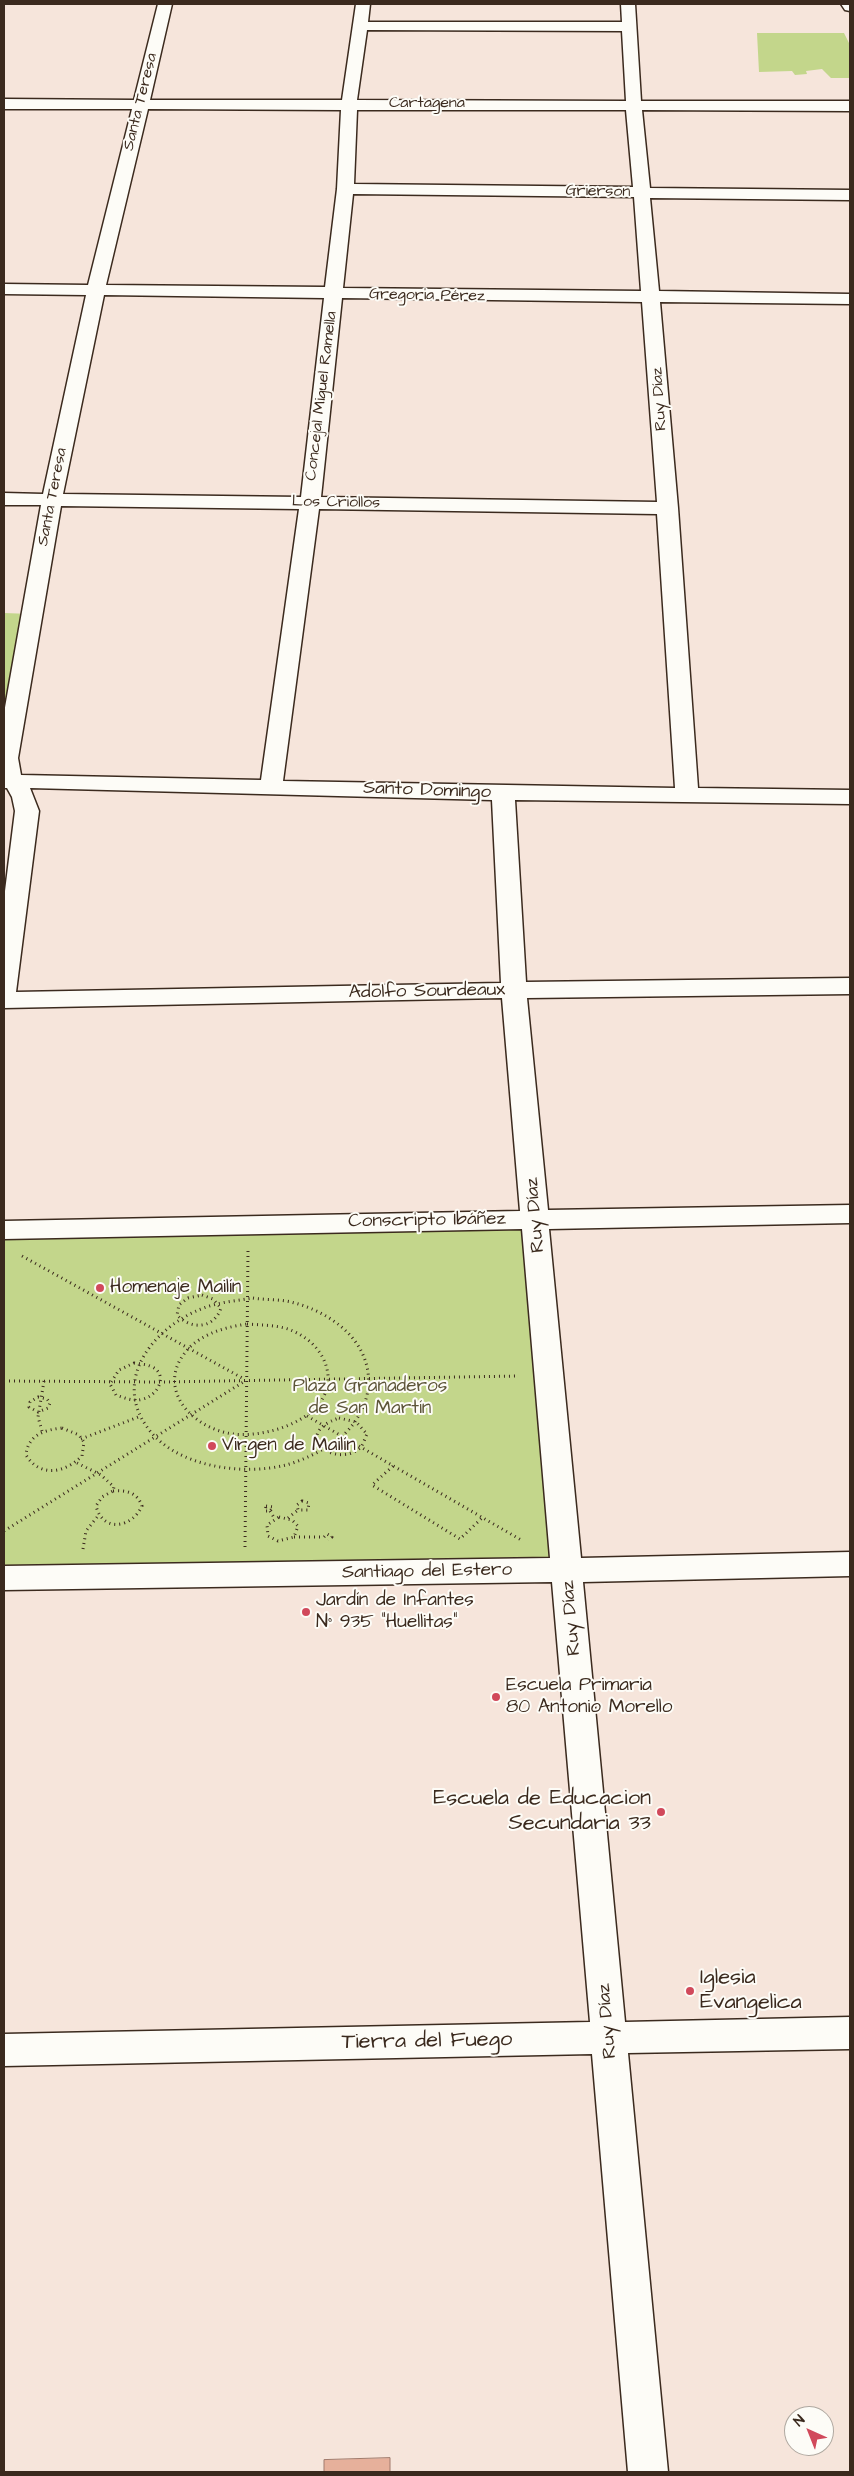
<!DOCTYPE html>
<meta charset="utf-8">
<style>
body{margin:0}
#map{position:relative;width:854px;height:2476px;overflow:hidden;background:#f6e5db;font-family:"Architects Daughter",sans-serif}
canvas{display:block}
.frame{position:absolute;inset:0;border:5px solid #3b2a1e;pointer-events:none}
.north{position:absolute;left:784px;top:2406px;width:50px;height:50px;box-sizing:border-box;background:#fdfcf7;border:1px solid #afa8a0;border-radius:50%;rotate:316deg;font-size:14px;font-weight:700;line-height:20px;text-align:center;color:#3b2a1e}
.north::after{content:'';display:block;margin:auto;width:18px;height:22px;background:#d1495b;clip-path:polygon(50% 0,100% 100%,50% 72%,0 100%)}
</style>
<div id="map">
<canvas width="854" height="2476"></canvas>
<div class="frame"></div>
<div class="north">N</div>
</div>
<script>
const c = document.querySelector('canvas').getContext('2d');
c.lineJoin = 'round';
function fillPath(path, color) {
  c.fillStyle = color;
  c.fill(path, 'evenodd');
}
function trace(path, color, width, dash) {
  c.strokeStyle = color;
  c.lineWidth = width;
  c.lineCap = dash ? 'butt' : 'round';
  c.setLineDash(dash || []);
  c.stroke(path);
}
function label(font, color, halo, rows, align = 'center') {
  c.font = font + ' "Architects Daughter",sans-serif';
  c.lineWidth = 4;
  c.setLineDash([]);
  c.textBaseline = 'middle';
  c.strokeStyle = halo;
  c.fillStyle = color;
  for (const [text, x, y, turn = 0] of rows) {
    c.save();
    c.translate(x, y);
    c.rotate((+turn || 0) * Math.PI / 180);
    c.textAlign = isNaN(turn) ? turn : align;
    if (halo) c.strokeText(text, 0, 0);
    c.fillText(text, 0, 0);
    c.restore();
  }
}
fillPath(new Path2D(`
 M757 33H844L850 45V78H831L822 69 806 71 807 74 795 75 792 71 759 72Z
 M4 613 31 614 12 781H4Z
 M536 1219 568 1570 4 1578V1230Z`), '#c3d68b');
const building = new Path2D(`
 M390 2458V2472H324V2460Z`);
fillPath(building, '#e6b09b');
trace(building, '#a17b6c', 1);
const street = new Path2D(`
 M158 4H172L150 100H342L356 4H370L368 22H622L621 4H635L641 101H850V111L642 110 650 188 850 190V200L650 198 659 291 850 294V304L660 302 678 508 698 788 850 790V804L515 800 526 982 850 978V994L527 998 548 1210 850 1205V1223L549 1229 581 1558 850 1552V1576L583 1582 625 2022 850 2017V2049L628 2053 668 2472H628L592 2054 4 2066V2034L590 2022 552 1582 4 1590V1566L550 1558 522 1229 4 1239V1221L520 1211 502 998 4 1008V899L15 811 12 797 7 788H4V713L41 505H4V493L43 494 86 295 4 294V284L88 285 132 109H4V99L134 100ZM367 30 622 31 626 101 357 100ZM148 109 341 110 337 189 325 287 106 285ZM357 110H626L633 187 354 184ZM353 194 634 197 641 291 343 288ZM104 295 324 298 301 497 63 494ZM342 298 642 302 657 502 321 497ZM61 506 299 509 261 780 21 775 18 758ZM319 509 657 514 675 788 283 781ZM30 788 492 800 501 983 16 992 39 811Z
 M841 4H850V11L845 10Z`);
trace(street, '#3b2a1e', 3);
trace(new Path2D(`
 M22 1256 244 1379
 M202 1295 213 1299 221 1308C214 1329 191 1330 177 1315L179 1305 188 1298Z
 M253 1298C265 1300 278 1299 291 1302 332 1312 374 1343 368 1390 365 1409 353 1429 337 1440 322 1451 304 1460 286 1465 242 1476 175 1467 147 1427 112 1378 155 1327 201 1309 218 1302 236 1301 253 1298Z
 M247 1324C261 1325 275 1325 288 1329 302 1334 316 1344 323 1358 348 1410 276 1439 233 1434 189 1428 152 1384 191 1346 207 1332 227 1327 247 1324Z
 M134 1363C139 1364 145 1364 150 1366 169 1373 159 1395 143 1399 134 1402 125 1398 116 1395L110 1384 119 1370Z
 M4 1381 162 1382 518 1376
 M38 1397 47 1399 50 1403 48 1408 38 1412 29 1407 30 1402Z
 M307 1416 523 1541
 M339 1418 356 1422 367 1434C365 1438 363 1445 360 1448 336 1469 289 1435 339 1418Z
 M62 1428 79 1435 84 1442 82 1456C65 1473 40 1478 26 1455 28 1435 44 1430 62 1428Z
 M42 1431 38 1417 44 1381
 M81 1439 141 1416
 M77 1463 101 1475 114 1487 113 1491
 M393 1466 372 1485 460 1539 483 1517
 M113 1491C126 1490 137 1492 142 1506 132 1528 103 1533 96 1506L102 1497Z
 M302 1501 309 1503 308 1510H298L297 1505Z
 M266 1506 273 1507 270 1511H265Z
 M270 1511 275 1519
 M279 1517 292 1520 298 1526 294 1537 278 1541 268 1536 267 1525Z
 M288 1518 298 1510
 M4 1531 245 1381
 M294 1537H324L327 1534 332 1537 328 1540
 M245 1547 248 1251
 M83 1549 86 1531 98 1516`), '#3b2a1e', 3, [1, 4]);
fillPath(street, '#fdfcf7');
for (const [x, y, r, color] of [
 [100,1288,5,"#d1495b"],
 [212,1446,5,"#d1495b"],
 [306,1612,5,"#d1495b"],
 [496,1697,5,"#d1495b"],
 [661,1812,5,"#d1495b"],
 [690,1991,5,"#d1495b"]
]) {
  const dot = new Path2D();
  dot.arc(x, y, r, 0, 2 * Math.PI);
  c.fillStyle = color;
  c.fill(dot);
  trace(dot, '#fdfcf7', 2);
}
label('16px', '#3b2a1e', '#fdfcf7', [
 ["Santa Teresa",141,102,-76],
 ["Cartagena",427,104],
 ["Grierson",598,192,1],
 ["Gregoria Pérez",427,296,1],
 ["Concejal Miguel Ramella",322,396,-83],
 ["Ruy Díaz",660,399,-94],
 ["Santa Teresa",53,497,-79],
 ["Los Criollos",336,503,1]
]);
label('19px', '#3b2a1e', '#fdfcf7', [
 ["Santo Domingo",427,791,2],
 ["Adolfo Sourdeaux",427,992,-1],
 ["Ruy Díaz",536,1215,-95],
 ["Conscripto Ibáñez",427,1221,-1],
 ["Santiago del Estero",427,1572,-1],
 ["Ruy Díaz",572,1618,-95],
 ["Ruy Díaz",608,2021,-95]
]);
label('19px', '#3b2a1e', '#fdfcf7', [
 ["Homenaje Mailín",110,1288],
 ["Virgen de Mailín",222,1446],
 ["Jardín de Infantes",316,1601],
 ["N° 935 \"Huellitas\"",316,1623],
 ["Escuela Primaria",506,1686],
 ["80 Antonio Morello",506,1708]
], 'left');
label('19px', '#5d5539', '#fdfcf7', [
 ["Plaza Granaderos",370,1387],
 ["de San Martín",370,1409]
]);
label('22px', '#3b2a1e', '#fdfcf7', [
 ["Escuela de Educacion",651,1799],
 ["Secundaria 33",651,1824],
 ["Iglesia",700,1978,"left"],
 ["Evangelica",700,2003,"left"]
], 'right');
label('22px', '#3b2a1e', '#fdfcf7', [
 ["Tierra del Fuego",427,2042,-1]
]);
</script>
